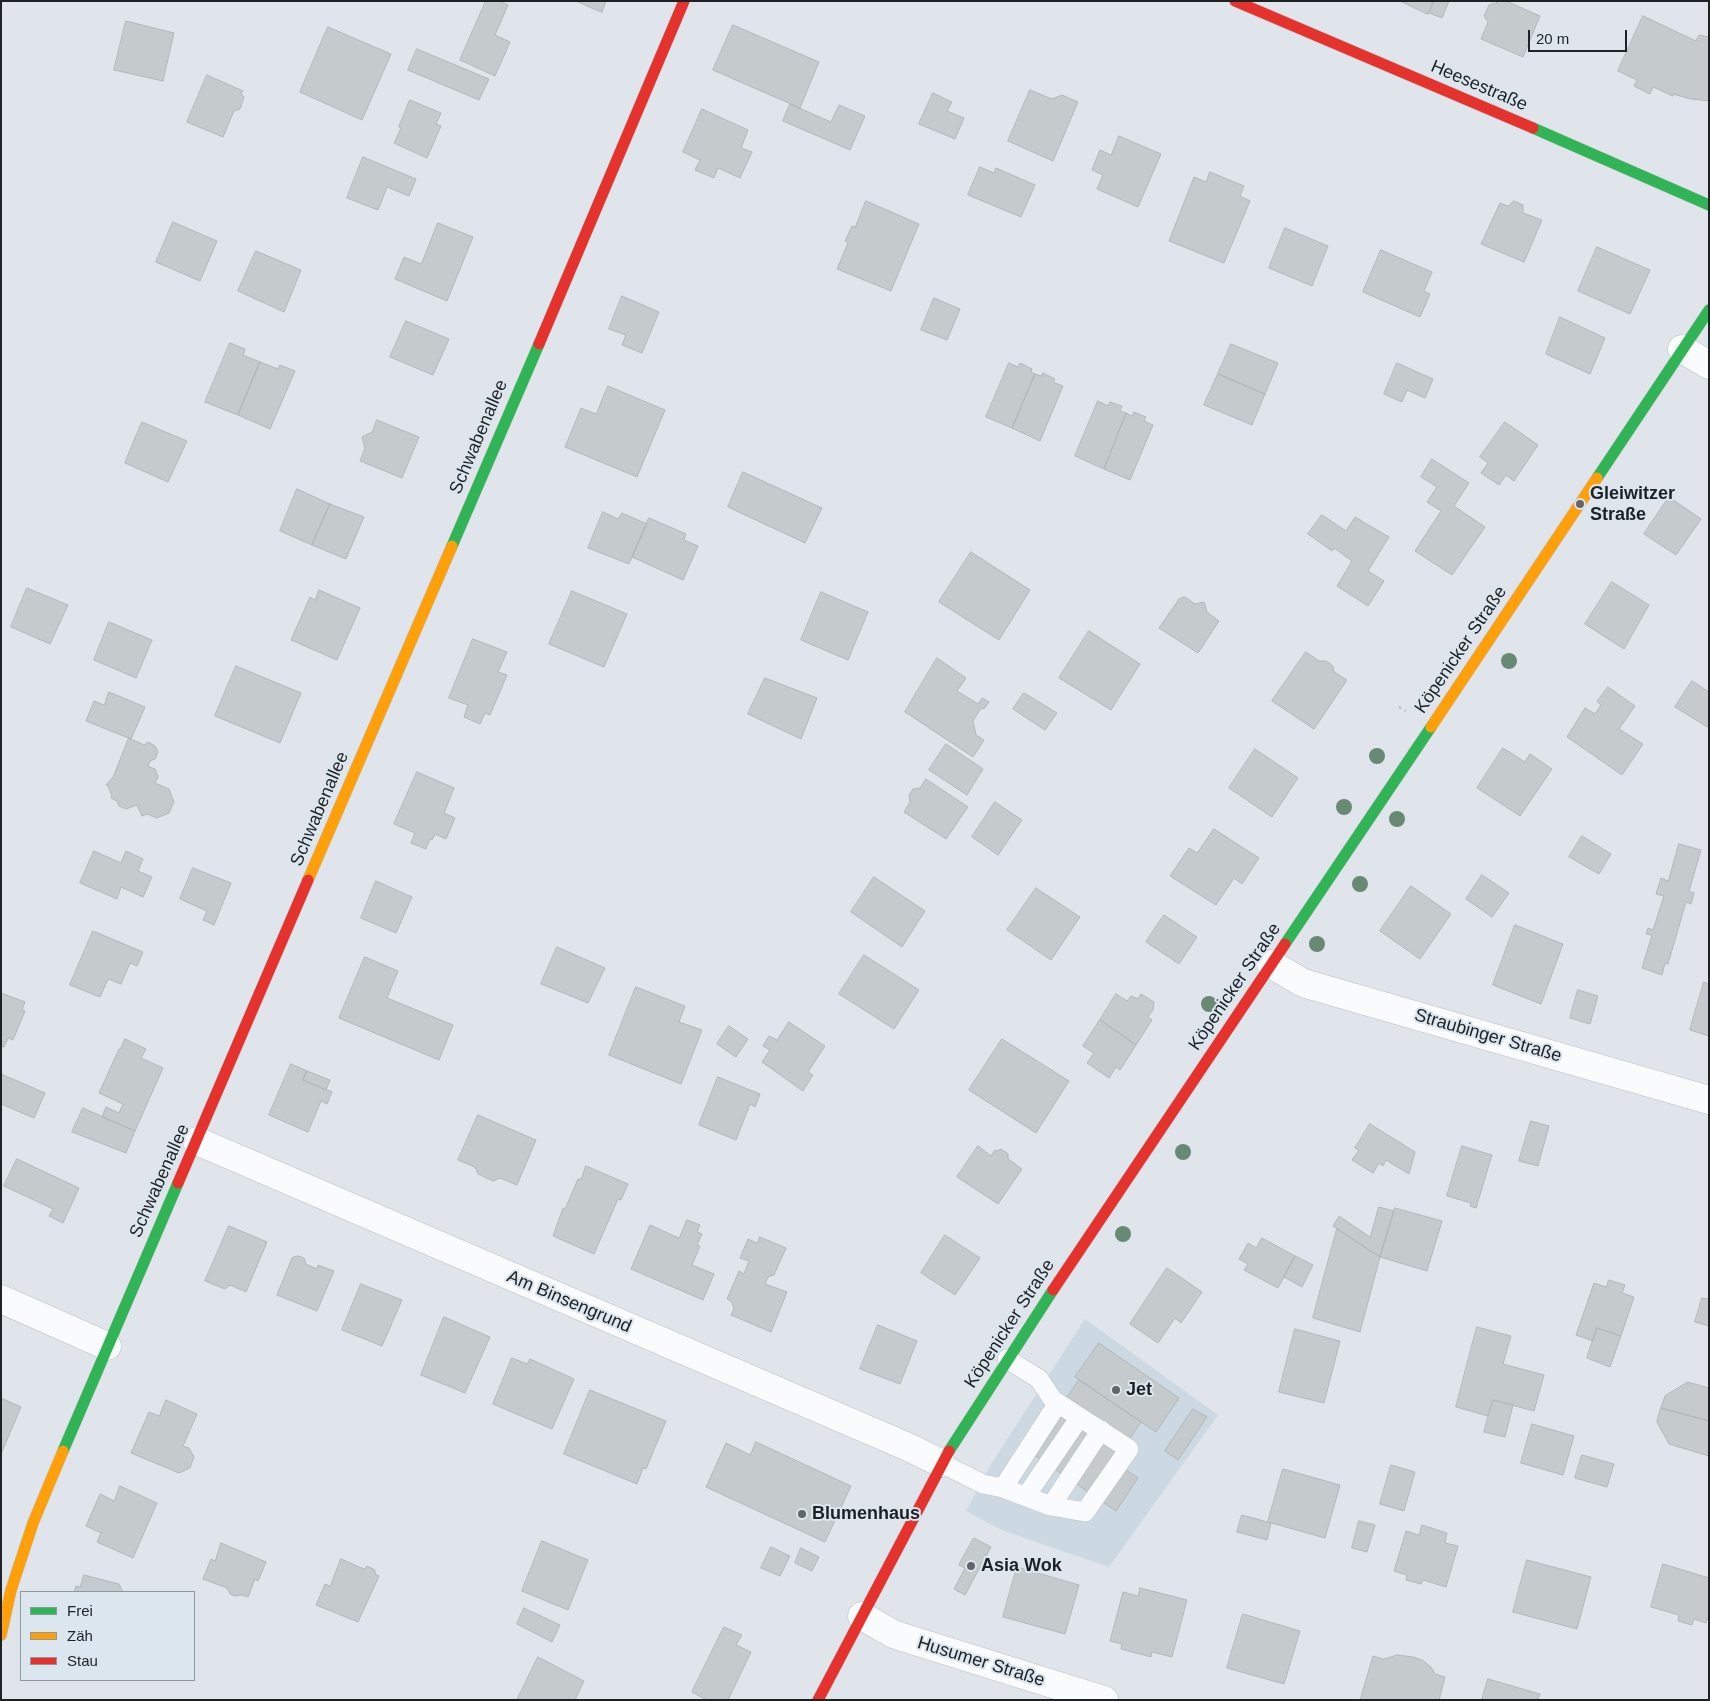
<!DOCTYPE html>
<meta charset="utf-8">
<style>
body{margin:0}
#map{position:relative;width:1710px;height:1701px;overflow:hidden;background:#dfe5ea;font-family:Helvetica,sans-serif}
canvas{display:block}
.frame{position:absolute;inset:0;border:2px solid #1e2225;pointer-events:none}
.legend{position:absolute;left:20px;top:1591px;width:175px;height:90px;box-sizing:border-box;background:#dbe6ee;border:1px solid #8f989e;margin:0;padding:6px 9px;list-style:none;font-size:15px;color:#1e2225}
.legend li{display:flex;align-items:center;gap:10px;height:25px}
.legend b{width:25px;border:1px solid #8f989e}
.scale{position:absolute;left:1528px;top:30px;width:99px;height:22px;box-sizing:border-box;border:2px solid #1e2225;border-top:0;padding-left:6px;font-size:15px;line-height:18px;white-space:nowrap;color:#1e2225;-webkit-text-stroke:4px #dbe6ee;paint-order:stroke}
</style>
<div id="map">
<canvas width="1710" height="1701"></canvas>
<div class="frame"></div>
<ul class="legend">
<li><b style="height:6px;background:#30b455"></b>Frei</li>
<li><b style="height:6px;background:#ff9f0a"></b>Zäh</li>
<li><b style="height:6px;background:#e5322d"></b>Stau</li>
</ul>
<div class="scale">20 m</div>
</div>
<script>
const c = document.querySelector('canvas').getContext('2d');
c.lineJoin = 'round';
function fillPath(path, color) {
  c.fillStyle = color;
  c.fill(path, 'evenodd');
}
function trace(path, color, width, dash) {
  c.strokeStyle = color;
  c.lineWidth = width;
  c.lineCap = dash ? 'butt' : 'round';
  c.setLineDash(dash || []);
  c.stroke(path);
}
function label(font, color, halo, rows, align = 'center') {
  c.font = font + ' Helvetica,sans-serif';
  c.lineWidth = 4;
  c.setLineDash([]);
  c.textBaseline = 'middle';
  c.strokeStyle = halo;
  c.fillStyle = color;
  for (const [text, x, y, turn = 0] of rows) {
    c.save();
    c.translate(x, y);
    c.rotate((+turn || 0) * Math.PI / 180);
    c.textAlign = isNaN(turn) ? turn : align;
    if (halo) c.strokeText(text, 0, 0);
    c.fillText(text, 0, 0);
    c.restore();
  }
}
fillPath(new Path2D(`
 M1085 1319 1218 1415 1109 1567 1004 1531 966 1511 991 1464Z`), '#cdd9e2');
const building = new Path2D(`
 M486 1H499L508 5 495 35 510 42 495 76 460 60Z
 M576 1H606L602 12Z
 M1400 1H1434L1428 14Z
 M1434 1H1449L1442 18 1429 13Z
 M1497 1H1506L1540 16 1523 57 1481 39 1488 22 1484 16 1489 5 1494 3 1496 4Z
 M1643 16 1696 41 1699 35 1709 37V101L1691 99 1673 94V96L1653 87 1650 94 1634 86 1637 80 1618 71Z
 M126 21 174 33 163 81 114 70Z
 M733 25 819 62 800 108 713 70Z
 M328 27 391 54 362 120 300 92Z
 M417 49 489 79 479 100 408 70Z
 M207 75 243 91 241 93 244 97 240 109 234 111 223 137 187 122Z
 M1030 90 1052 99 1062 95 1078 102 1053 161 1008 141Z
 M933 93 952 102 947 111 964 118 955 139 919 124Z
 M410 100 441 113 436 124 441 126 427 158 394 143 401 128 399 127Z
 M790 104 831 122 839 105 865 116 850 150 783 121Z
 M702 109 748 130 741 148 752 152 740 178 718 168 714 178 695 170 700 160 683 152Z
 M1119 136 1161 154 1138 207 1097 189 1103 175 1092 170 1100 150 1111 155Z
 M363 157 416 179 409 196 387 187 378 210 347 198Z
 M980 167 994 173 996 168 1035 185 1021 217 968 195Z
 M1210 172 1244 186 1240 196 1250 201 1224 263 1169 241 1194 177 1206 182Z
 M866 201 919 224 891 291 837 269 848 243 845 241 852 226 855 227Z
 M1514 201 1523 205V213L1542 220 1524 262 1481 244 1500 203 1508 206Z
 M173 222 217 241 200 281 156 262Z
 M438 223 473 237 447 301 395 279 404 257 421 264Z
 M1285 228 1328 246 1312 286 1269 268Z
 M1597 247 1650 270 1630 314 1578 291Z
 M1381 250 1432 272 1424 291 1430 294 1420 317 1363 292Z
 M256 251 301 270 284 312 238 291Z
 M622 296 659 312 642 353 622 345 626 335 609 329Z
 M934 298 960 309 947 340 921 330Z
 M1560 317 1605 338 1590 374 1546 354Z
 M406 321 449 339 433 375 390 357Z
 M230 343 245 349 243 355 260 362 238 415 205 402Z
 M1231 344 1278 363 1265 394 1218 374Z
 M260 362 278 369 280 365 295 371 270 429 238 415Z
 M1009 363 1018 367 1020 363 1032 369 1031 372 1035 374 1012 428 986 417Z
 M1397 363 1433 379 1425 398 1407 390 1402 402 1384 394Z
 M1043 373 1055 379 1053 382 1063 386 1040 441 1012 428 1035 374 1042 376Z
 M1218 374 1265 394 1252 425 1204 405Z
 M608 386 665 410 637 477 565 447 581 408 596 414Z
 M1098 401 1108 406 1110 402 1122 406 1120 411 1126 413 1104 469 1075 456Z
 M1134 412 1146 417 1144 421 1153 425 1130 480 1104 469 1126 413 1132 416Z
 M377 420 419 437 402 478 360 461 365 448 362 437 372 432Z
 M142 422 187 441 168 482 125 463Z
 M1505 422 1538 445 1514 481 1506 475 1499 485 1481 473 1488 463 1480 457Z
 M1432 459 1469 483 1454 506 1485 527 1452 575 1415 551 1441 511 1427 502 1437 487 1421 477Z
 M743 472 822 508 805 543 728 507Z
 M297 489 330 504 312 545 280 531Z
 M1669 497 1701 519 1676 555 1644 534Z
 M330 504 364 517 346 559 312 545Z
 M603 512 618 519 622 513 647 524 629 564 588 548Z
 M1322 515 1346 531 1355 517 1389 537 1368 571 1384 581 1368 606 1337 586 1352 561 1334 548 1332 551 1308 534Z
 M649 518 686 534 684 540 698 546 683 580 632 557Z
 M971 552 1030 590 999 640 939 602Z
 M1612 582 1649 605 1624 649 1585 624Z
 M27 588 68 605 50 644 11 627Z
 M319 590 360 608 337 660 291 640 310 597 315 600Z
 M572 591 627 614 604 667 549 644Z
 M821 592 868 612 848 660 801 640Z
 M1185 597 1195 604 1204 602 1207 612 1219 621 1198 653 1159 628 1179 599Z
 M109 622 152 640 136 678 94 660Z
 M1089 631 1140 664 1111 710 1059 678Z
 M473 639 507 652 498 672 507 675 490 715 485 713 480 724 464 717 468 705 449 698Z
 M1306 652 1319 661H1326L1333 666 1334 672 1347 680 1314 729 1272 701Z
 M937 658 966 678 957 691 978 704 982 698 989 702 984 709 981 708 973 721 976 735 984 740 973 757 905 712Z
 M236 666 301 693 280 743 215 716Z
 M765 678 817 698 801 739 748 714Z
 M1692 681 1709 692V728L1675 707Z
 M1608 687 1635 706 1619 729 1643 744 1622 775 1567 737 1585 708 1595 714 1601 705 1597 702Z
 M109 692 145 707 131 739 86 721 94 701 104 705Z
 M1024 693 1057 713 1045 730 1013 709Z
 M129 738 144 745 148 742 155 746 158 752 155 759 150 761 148 766 155 769 158 777 155 783 169 789 174 802 169 813 157 818 147 814 142 816 137 805 126 809 119 806 117 801 111 798 112 796 108 786 106 785 113 777Z
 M946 744 983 769 967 795 929 770Z
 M1503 748 1525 762 1530 754 1552 769 1520 816 1477 788Z
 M1255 749 1298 778 1272 817 1229 788Z
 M417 772 454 788 444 813 455 818 446 839 435 834 432 840 430 839 426 849 411 843 415 833 394 824Z
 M926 779 968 807 946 839 904 812 910 802 909 795 913 789 920 788Z
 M995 802 1022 820 998 855 972 837Z
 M1214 829 1259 858 1242 884 1234 878 1216 905 1170 876 1189 848 1197 853Z
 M1582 836 1611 854 1599 874 1569 857Z
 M1679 844 1701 850 1689 891 1694 893 1691 904 1686 902 1668 964 1665 963 1662 975 1642 968 1652 935 1646 934 1648 928 1653 930 1664 896 1656 894 1661 878 1668 881Z
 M94 851 121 863 126 851 143 859 138 871 152 877 143 897 121 887 117 899 80 883Z
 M193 868 231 883 214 925 203 920 207 911 180 899Z
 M1482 875 1509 893 1492 917 1466 899Z
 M874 877 925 911 902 947 851 912Z
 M376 881 412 897 396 933 361 918Z
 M1411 886 1451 914 1420 959 1380 931Z
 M1036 888 1080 917 1051 960 1007 930Z
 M1164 915 1197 937 1179 964 1146 942Z
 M1515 925 1563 944 1541 1004 1493 985Z
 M93 931 143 952 137 966 130 963 121 984 108 979 100 997 70 985Z
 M557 947 605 968 588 1003 541 984Z
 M864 955 919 990 894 1029 839 994Z
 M365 957 398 971 387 998 453 1025 439 1060 339 1018Z
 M1704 982 1709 984V1036L1690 1030Z
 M636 987 685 1006 679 1022 702 1030 681 1084 609 1055Z
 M1578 990 1598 996 1590 1024 1570 1018Z
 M1 993 25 1002 22 1010 25 1011 13 1040 8 1038 4 1047 1 1046Z
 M1116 994 1127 1001 1131 996 1138 999 1141 994 1154 1002 1153 1010 1148 1017 1152 1020 1136 1045 1100 1020Z
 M1100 1020 1136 1045 1120 1070 1116 1067 1109 1078 1087 1063 1094 1053 1083 1046Z
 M789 1022 825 1046 808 1072 813 1075 803 1091 762 1062 770 1050 763 1046 769 1036 777 1040Z
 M729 1026 748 1039 736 1057 717 1044Z
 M125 1039 146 1049 141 1058 163 1068 135 1131 102 1117 106 1107 119 1113 123 1104 99 1093 119 1049H120Z
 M1002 1039 1069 1081 1036 1133 969 1090Z
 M291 1064 307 1071 303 1080 332 1092 327 1104 321 1101 308 1132 269 1115Z
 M307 1071 330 1080 326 1090 303 1080Z
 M1 1074 45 1093 34 1118 1 1104Z
 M718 1077 760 1094 755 1107 750 1104 736 1140 699 1125Z
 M83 1108 135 1131 126 1153 72 1132Z
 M478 1115 536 1140 517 1185 500 1178 493 1181 478 1174 475 1167 458 1160Z
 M1531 1121 1549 1126 1538 1166 1519 1161Z
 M1370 1124 1415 1152 1409 1174 1386 1160 1383 1166 1379 1163 1373 1173 1352 1160 1359 1150 1355 1148Z
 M978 1146 991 1156 995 1150 997 1151 1001 1149 1008 1154V1159L1022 1169 998 1204 957 1177Z
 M1462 1146 1492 1155 1476 1208 1470 1206 1471 1203 1447 1196Z
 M17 1159 79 1188 63 1223 49 1216 53 1209 4 1186Z
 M586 1166 628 1184 621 1200 618 1199 594 1254 553 1236 563 1208 565 1209 578 1179H581Z
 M1379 1207 1394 1211 1380 1257 1333 1226 1339 1216 1370 1237Z
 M1395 1208 1442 1221 1427 1271 1380 1257Z
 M687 1220 700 1225 697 1232 702 1234 697 1245 700 1246 692 1265 714 1274 703 1300 631 1269 650 1225 679 1238Z
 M229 1226 267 1242 246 1292 230 1285 225 1289 205 1281Z
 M1337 1229 1380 1257 1360 1332 1313 1318Z
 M945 1235 980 1258 955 1295 921 1273Z
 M760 1237 786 1248 774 1275 768 1277 765 1284 787 1292 771 1332 731 1315 734 1309 732 1302 727 1299 739 1271 744 1274 749 1261 740 1258 748 1239 757 1243Z
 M1262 1238 1295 1256 1278 1288 1244 1270 1248 1264 1239 1259 1248 1243 1256 1248Z
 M298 1256 304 1258 306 1264 317 1269 318 1265 334 1271 317 1311 277 1295 292 1258Z
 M1295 1256 1313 1265 1302 1287 1284 1277Z
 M1167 1268 1202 1292 1181 1323 1175 1318 1158 1343 1130 1324Z
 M1609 1280 1625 1285 1622 1293 1634 1297 1621 1336 1597 1328 1593 1341 1576 1335 1594 1283 1606 1287Z
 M361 1284 402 1300 382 1346 342 1330Z
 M1702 1298 1709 1299V1326L1695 1322Z
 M444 1317 490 1337 465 1393 421 1375Z
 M878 1325 917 1341 900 1384 860 1369Z
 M1477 1327 1511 1336 1503 1364 1544 1375 1534 1411 1493 1400 1488 1416 1456 1407Z
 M1597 1328 1621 1336 1610 1367 1587 1358Z
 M1295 1329 1340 1341 1324 1403 1279 1392Z
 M1099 1343 1179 1398 1156 1432 1075 1377Z
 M512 1358 527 1364 530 1359 574 1379 552 1429 493 1404Z
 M1079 1380 1141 1422 1114 1462 1138 1478 1116 1511 1030 1452Z
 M1688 1382 1709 1388V1421L1661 1408 1665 1396Z
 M590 1390 666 1421 646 1469 643 1468 637 1484 564 1454Z
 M1 1398 21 1407 1 1454Z
 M166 1400 197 1414 183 1446 189 1448 194 1457 190 1468 179 1473 131 1453 149 1412 159 1416Z
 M1493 1400 1513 1405 1505 1437 1484 1432Z
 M1661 1408 1709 1421V1456L1669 1444 1657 1422Z
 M1193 1409 1207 1417 1178 1460 1165 1451Z
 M1532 1424 1574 1436 1563 1475 1521 1463Z
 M756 1442 851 1486 825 1542 706 1487 726 1443 750 1455Z
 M1582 1455 1614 1464 1607 1487 1575 1478Z
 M1391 1465 1415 1472 1404 1511 1380 1504Z
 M1283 1469 1340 1485 1325 1538 1268 1522Z
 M120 1486 157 1503 133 1558 97 1542 101 1533 86 1526 100 1494 114 1501Z
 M1242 1515 1271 1523 1267 1540 1237 1532Z
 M1359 1521 1375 1525 1367 1552 1352 1548Z
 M1422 1525 1447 1533 1445 1543 1458 1546 1446 1587 1423 1580 1421 1584 1406 1580 1407 1575 1394 1571 1406 1531 1419 1535Z
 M974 1538 991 1547 965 1595 954 1589 965 1568 959 1565Z
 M542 1541 588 1560 568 1610 522 1591Z
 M221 1543 266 1562 258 1581 255 1579 248 1597 242 1595 235 1596 230 1594 227 1588 203 1579 211 1559 215 1561Z
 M771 1547 790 1556 780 1576 761 1568Z
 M801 1548 819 1557 812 1571 795 1563Z
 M341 1559 364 1569 367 1566 375 1570V1574L379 1576 358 1622 316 1605 325 1584 330 1586Z
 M1527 1560 1591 1577 1577 1629 1513 1612Z
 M1663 1564 1709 1578V1615L1706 1623 1694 1619 1692 1625 1678 1621 1679 1615 1651 1607Z
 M1017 1567 1079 1585 1065 1634 1003 1617Z
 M84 1575 119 1584 123 1592H74L76 1586 80 1587Z
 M1140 1588 1187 1600 1172 1657 1152 1652 1151 1657 1121 1649 1122 1644 1110 1641 1123 1592 1138 1596Z
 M524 1608 560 1625 552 1642 517 1624Z
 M1243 1614 1300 1631 1284 1684 1227 1668Z
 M724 1627 742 1635 736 1645 751 1652 728 1700H707L692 1692Z
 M1398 1655 1413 1657 1422 1660 1431 1667 1435 1674 1445 1677 1439 1700H1360L1373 1656 1383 1659Z
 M538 1657 584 1681 575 1700H517Z
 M1488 1679 1540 1694 1538 1699 1541 1700H1482Z`);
fillPath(building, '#c5cacd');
trace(building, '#b2b7ba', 1);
const lane = new Path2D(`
 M941 1463 983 1484 1003 1488 1051 1506 1085 1512 1129 1449 1053 1400 1039 1379 1007 1359
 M1003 1488 1058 1403
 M1026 1496 1080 1417
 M1051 1506 1101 1430`);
const street = new Path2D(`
 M1682 349 1709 365
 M1271 964 1303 983 1709 1100
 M197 1141 908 1447 941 1463
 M1 1299 107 1346
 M862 1616 893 1634 902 1637 1104 1700`);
const fast = new Path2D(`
 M1533 128 1709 205
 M1597 478 1709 310
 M452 546 539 344
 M1285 944 1431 727
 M63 1451 178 1183
 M949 1451 1053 1290`);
const slow = new Path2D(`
 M1431 727 1597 478
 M308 880 452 546
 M1 1635 11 1590 33 1523 63 1451`);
const jam = new Path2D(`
 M1235 1 1533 128
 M539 344 684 1
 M178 1183 308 880
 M1053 1290 1285 944
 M818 1700 949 1451`);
trace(lane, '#bbc0c3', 20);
trace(street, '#bbc0c3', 29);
trace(fast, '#bbc0c3', 12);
trace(slow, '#bbc0c3', 12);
trace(jam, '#bbc0c3', 12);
trace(new Path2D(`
 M1399 707 1406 711`), '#c1c3c5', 3, [2.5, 4]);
trace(lane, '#fafbfc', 19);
trace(street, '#fafbfc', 28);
trace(fast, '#30b455', 11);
trace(slow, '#ff9f0a', 11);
trace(jam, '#e5322d', 11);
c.fillStyle = '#688974';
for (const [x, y] of [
 [1509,661],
 [1377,756],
 [1344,807],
 [1397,819],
 [1360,884],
 [1317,944],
 [1209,1004],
 [1183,1152],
 [1123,1234]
]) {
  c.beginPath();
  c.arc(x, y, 8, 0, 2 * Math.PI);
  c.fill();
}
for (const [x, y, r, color] of [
 [1580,504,5,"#62666a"],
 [1116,1390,5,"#62666a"],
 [802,1514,5,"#62666a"],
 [971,1566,5,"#62666a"]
]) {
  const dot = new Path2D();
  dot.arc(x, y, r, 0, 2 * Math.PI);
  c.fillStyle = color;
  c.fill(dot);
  trace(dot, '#dbe6ee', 2);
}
label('18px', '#1e2225', '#dbe6ee', [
 ["Heesestraße",1479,86,23],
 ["Schwabenallee",479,437,-67],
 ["Köpenicker Straße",1461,650,-56],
 ["Schwabenallee",320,809,-67],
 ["Köpenicker Straße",1235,987,-56],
 ["Straubinger Straße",1488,1036,16],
 ["Schwabenallee",160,1181,-66],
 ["Am Binsengrund",569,1302,23],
 ["Köpenicker Straße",1010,1324,-57],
 ["Husumer Straße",981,1662,17]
]);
label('bold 18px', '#1e2225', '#dbe6ee', [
 ["Gleiwitzer",1590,494],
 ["Straße",1590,515],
 ["Jet",1126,1390],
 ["Blumenhaus",812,1514],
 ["Asia Wok",981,1566]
], 'left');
</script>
